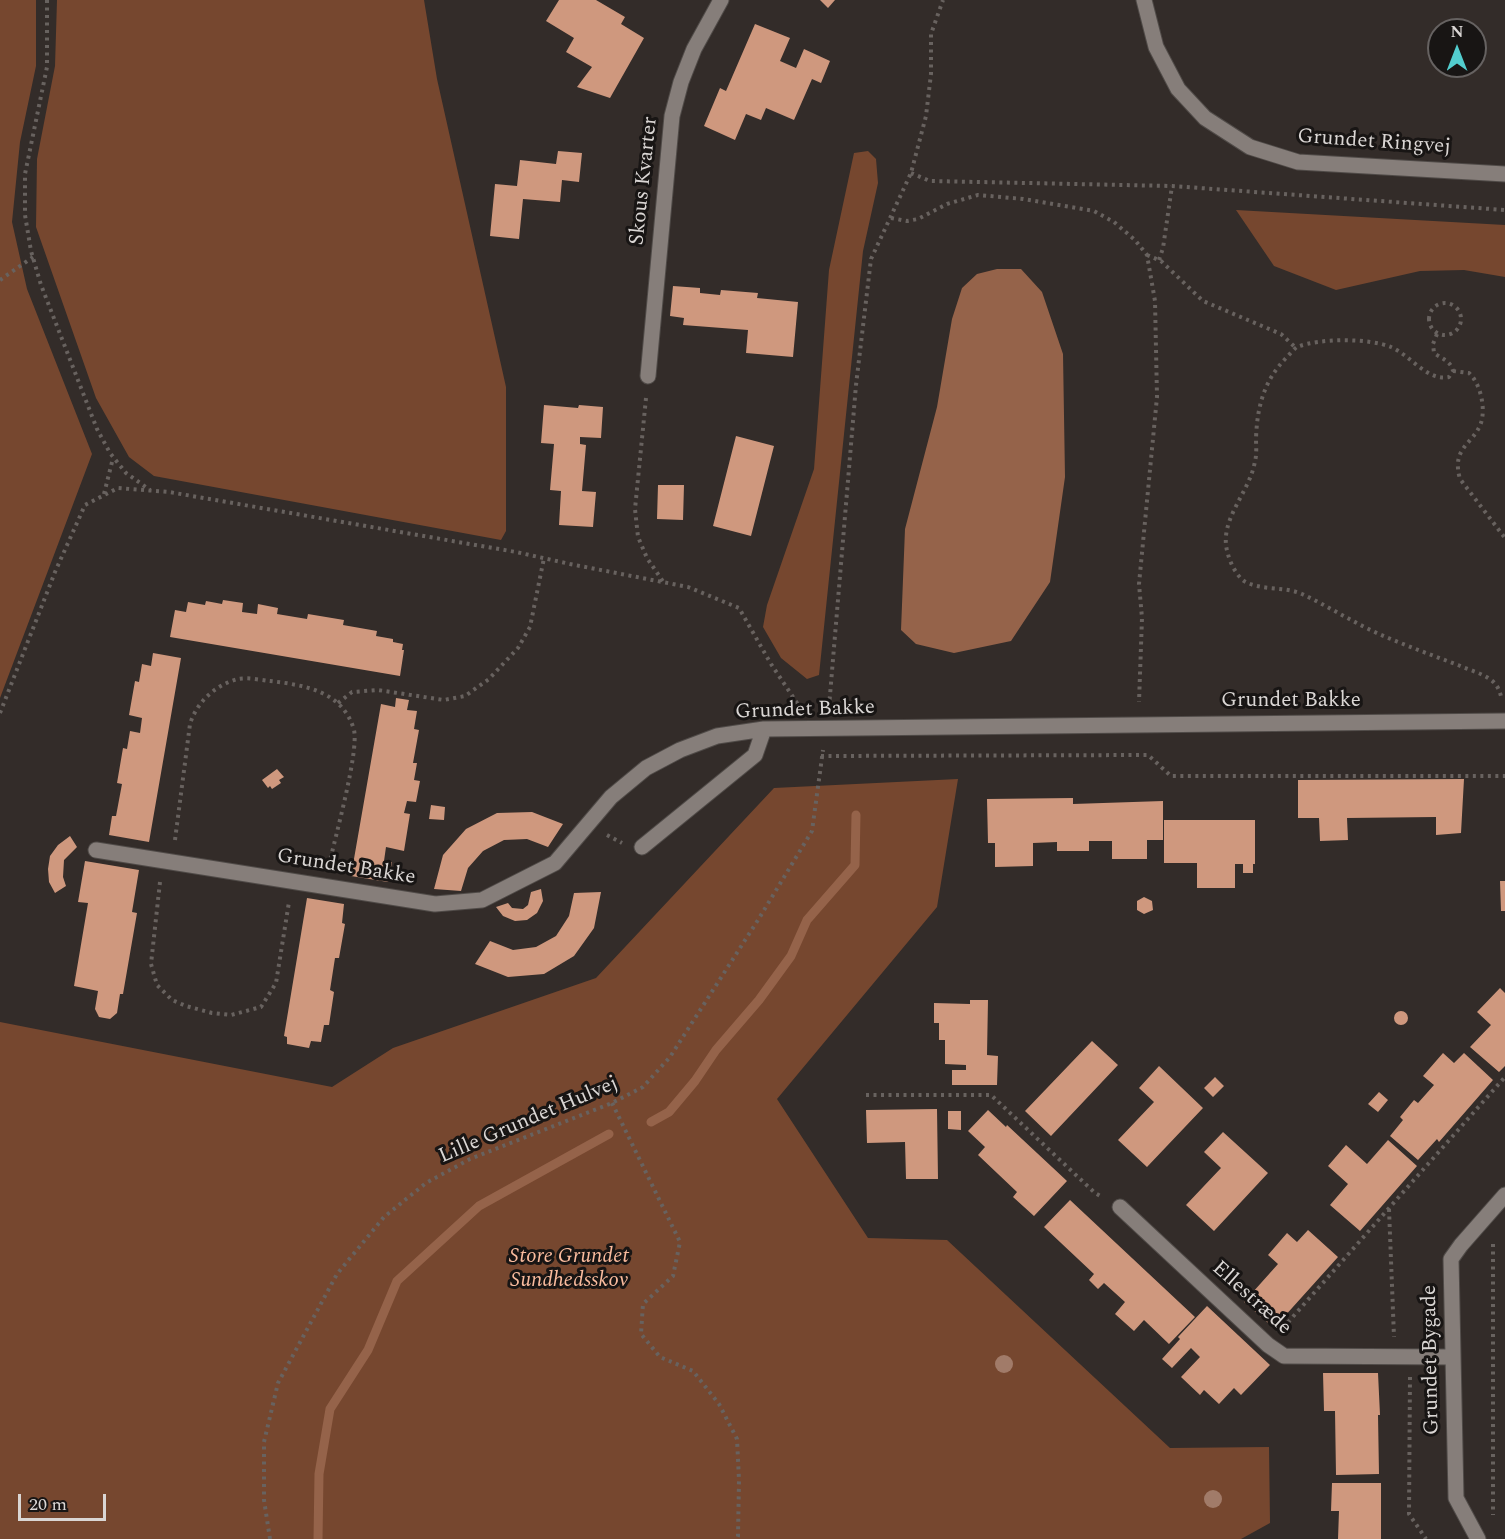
<!DOCTYPE html>
<meta charset="utf-8">
<style>
body{margin:0}
#map{position:relative;width:1505px;height:1539px;overflow:hidden;background:#332c29;font-family:Spectral,serif}
canvas{display:block}
.north{position:absolute;left:1427px;top:18px;width:60px;height:60px;box-sizing:border-box;background:#181514;border:2px solid #666261;border-radius:50%;rotate:0deg;font-size:16px;font-weight:700;line-height:24px;text-align:center;color:#dad6d4}
.north::after{content:'';display:block;margin:auto;width:21px;height:27px;background:#52cdce;clip-path:polygon(50% 0,100% 100%,50% 72%,0 100%)}
.scale{position:absolute;left:18px;top:1494px;width:88px;height:27px;box-sizing:border-box;border:3px solid #dad6d4;border-top:0;padding-left:8px;font-size:18px;line-height:21px;white-space:nowrap;color:#dad6d4;-webkit-text-stroke:4px #181514;paint-order:stroke}
</style>
<div id="map">
<canvas width="1505" height="1539"></canvas>
<div class="north">N</div>
<div class="scale">20 m</div>
</div>
<script>
const c = document.querySelector('canvas').getContext('2d');
c.lineJoin = 'round';
function fillPath(path, color) {
  c.fillStyle = color;
  c.fill(path, 'evenodd');
}
function trace(path, color, width, dash) {
  c.strokeStyle = color;
  c.lineWidth = width;
  c.lineCap = dash ? 'butt' : 'round';
  c.setLineDash(dash || []);
  c.stroke(path);
}
function label(font, color, halo, rows, align = 'center') {
  c.font = font + ' Spectral,serif';
  c.lineWidth = 6;
  c.setLineDash([]);
  c.textBaseline = 'middle';
  c.strokeStyle = halo;
  c.fillStyle = color;
  for (const [text, x, y, turn = 0] of rows) {
    c.save();
    c.translate(x, y);
    c.rotate((+turn || 0) * Math.PI / 180);
    c.textAlign = isNaN(turn) ? turn : align;
    if (halo) c.strokeText(text, 0, 0);
    c.fillText(text, 0, 0);
    c.restore();
  }
}
fillPath(new Path2D(`
 M0 0H36V66L20 142 12 222 27 289 92 454 0 698Z
 M57 0H424L437 79 506 387V531L501 540 154 476 129 457 96 398 36 227 37 159 55 66Z
 M868 151 876 159 878 183 863 251 819 675 807 679 781 658 763 627 767 605 814 469 829 270 854 153Z
 M1236 210 1505 225V277L1464 270 1420 271 1336 290 1274 266Z
 M958 779 937 907 777 1099 868 1238 947 1240 1170 1448 1269 1447 1270 1523 1241 1539H0V1022L332 1087 393 1048 596 978 774 788Z`), '#76472f');
fillPath(new Path2D(`
 M997 269H1021L1042 292 1063 354 1065 477 1050 582 1011 641 954 653 916 644 901 630 905 529 937 407 952 319 962 288 977 274Z`), '#95634a');
trace(new Path2D(`
 M651 1122 669 1112 695 1081 716 1050 759 1000 791 956 807 920 855 865 856 815
 M318 1539 319 1474 330 1409 368 1350 397 1281 479 1206 609 1134`), '#95634a', 9);
fillPath(new Path2D(`
 M559 0H596L625 17 621 24 644 38 610 98 577 87 592 67 566 52 574 38 546 21Z
 M820 0H835L828 8Z
 M755 24 790 38 780 61 796 68 804 49 830 61 821 83 812 79 794 120 766 108 761 120 746 114 735 140 704 126 720 88 726 91Z
 M558 151 582 153 579 182 562 180 560 202 523 199 519 239 490 236 495 184 517 186 520 160 556 164Z
 M673 286 700 288V293L720 295 721 290 758 293 757 298 798 302 793 357 746 353 748 330 683 325 684 318 670 316Z
 M544 405 578 408 579 405 603 407 601 438 580 437V444L586 445 582 491 596 492 593 527 559 525 561 491 550 490 554 444 541 443Z
 M736 436 774 446 751 536 713 526Z
 M658 485H684L683 520 657 519Z
 M223 600 243 603 242 612 257 614 258 604 278 608 277 614 307 619 308 614 344 620 343 625 377 631 376 636 393 639V642L403 644 402 650H404L400 676 170 637 175 610 186 612 188 602 205 605 206 601 222 604Z
 M153 653 181 658 149 842 109 835 112 816H116L122 784 117 783 123 748 127 749 130 731 140 733 142 718 129 715 135 681 139 682 142 664 151 666Z
 M396 698 409 700 407 710 417 711 414 729 419 730 413 763H417L414 780 420 781 416 802 407 801 404 813 410 814 404 851 386 847 384 861 392 862 388 882 351 876 381 704 395 707Z
 M277 769 284 777 279 780 281 783 272 789 270 786 268 788 262 780Z
 M1464 779 1461 833 1436 835V817L1347 818 1348 840 1320 841 1319 818H1298V780Z
 M1073 798V804L1163 801V840H1147V859H1112V841H1089V851H1057V842L1033 843V866L995 867V843H988L987 799Z
 M431 805 445 807 444 820 429 819Z
 M532 812 563 824 548 847 527 839 504 840 483 851 468 868 461 891 434 889 443 855 466 829 497 813Z
 M1164 820H1255V864H1253V873H1243V864H1235V888H1197V863H1164Z
 M70 836 77 847 64 860 63 877 66 886 55 893 49 882 48 869 50 856 58 845Z
 M85 861 139 870 132 912 137 913 123 994H120L117 1013 110 1019 99 1017 95 1009 98 991 74 986 88 903 78 902Z
 M1500 881H1505V911H1501Z
 M541 889 543 901 537 913 527 920 515 921 503 916 496 907 508 903 512 908 523 909 528 905 531 892Z
 M601 892 594 928 574 956 544 974 508 977 475 964 490 941 513 950 536 947 556 936 569 916 574 893Z
 M1144 897 1152 901 1153 910 1144 914 1137 910V901Z
 M307 898 344 904 342 923 345 924 339 958H335L330 990 334 992 329 1025H324L321 1042 311 1041 309 1048 287 1044V1037L284 1036Z
 M1500 988 1505 993V1066L1499 1072 1470 1047 1491 1025 1477 1012Z
 M970 1000H988L987 1055 998 1056 997 1085H952V1070H966V1065L945 1064V1040H939V1023H934V1003L970 1004Z
 M1394 1018a7 7 0 1 1 14 0a7 7 0 1 1-14 0Z
 M1092 1041 1118 1065 1051 1136 1025 1111Z
 M1443 1053 1454 1063 1464 1053 1493 1080 1439 1142 1437 1139 1418 1160 1390 1136 1403 1120 1400 1117 1414 1100 1418 1103 1434 1085 1423 1076Z
 M1159 1066 1203 1108 1147 1167 1118 1140 1154 1102 1139 1088Z
 M1215 1077 1224 1086 1213 1097 1204 1088Z
 M1379 1092 1388 1100 1378 1112 1368 1104Z
 M937 1109 938 1179H906L905 1142 867 1143 866 1110Z
 M988 1110 1006 1127 1007 1125 1067 1181 1034 1216 1013 1197 1017 1192 978 1155 985 1147 968 1131Z
 M948 1111H961V1130L948 1129Z
 M1223 1132 1268 1173 1214 1231 1186 1205 1221 1168 1204 1152Z
 M1388 1140 1417 1166 1360 1231 1330 1205 1348 1184 1328 1166 1346 1145 1367 1164Z
 M1070 1200 1195 1317 1169 1344 1144 1320 1134 1331 1115 1314 1125 1302 1104 1283 1098 1289 1089 1280 1094 1274 1044 1227Z
 M1308 1230 1338 1257 1274 1328 1244 1302 1278 1264 1268 1255 1287 1233 1297 1242Z
 M1207 1306 1270 1365 1241 1395 1234 1388 1219 1404 1204 1390 1200 1395 1181 1377 1200 1357 1191 1348 1172 1368 1162 1359 1180 1339 1178 1337Z
 M1323 1373H1378L1380 1415H1378L1379 1474 1336 1475 1335 1411H1324Z
 M1332 1483H1381V1539H1338L1339 1511H1331Z`), '#cf987e');
const minor = new Path2D(`
 M1144 0 1156 47 1178 89 1205 118 1250 147 1298 162 1505 174
 M648 376 672 116 681 82 694 49 721 0
 M642 847 755 755 764 729
 M96 850 435 904 482 900 555 863 611 797 646 768 680 750 717 736 764 729 1505 721
 M1120 1207 1268 1345 1284 1356 1452 1357
 M1478 1539 1456 1498 1451 1259 1461 1245 1505 1195`);
trace(minor, '#504b48', 17);
trace(new Path2D(`
 M47 0V67L25 174V215L31 251 41 285 97 429 110 453 126 473 150 490
 M911 173 930 181 1172 186 1505 210
 M891 218 907 221 918 219 947 204 978 195 1023 199 1094 211 1114 222 1135 240 1147 255 1155 301 1157 397 1139 584 1142 618 1139 702
 M1147 255 1161 261 1203 301 1281 334 1296 348
 M1159 260 1163 248 1172 186
 M0 280 33 257
 M1429 319a16 16 0 1 1 32 0a16 16 0 1 1-32 0Z
 M1437 334 1433 344 1434 353C1442 359 1451 361 1453 371L1449 377C1428 382 1410 355 1391 347 1369 338 1319 338 1297 347 1294 349 1290 354 1287 357 1264 380 1257 407 1256 439 1256 446 1257 454 1255 461 1250 493 1217 521 1228 554 1230 563 1237 576 1244 581 1261 591 1284 586 1302 594 1330 607 1357 625 1386 637 1410 647 1434 656 1458 665 1469 670 1482 673 1491 680 1498 685 1500 692 1502 700
 M1453 371 1469 373C1480 383 1486 407 1481 423 1473 445 1451 447 1460 479L1505 538
 M646 398 635 509 638 537 647 558 664 583
 M104 494 113 458
 M338 703 352 692 378 690 444 700 465 696 489 679 518 648 530 627 544 558
 M829 707 856 385 871 259 911 173 926 116 931 74V34L943 0
 M0 713 55 572 85 505 118 488 169 492 516 552 570 564 688 587 739 608 771 664 799 706
 M821 756 1148 755 1171 776H1505
 M607 835 622 843
 M175 840 190 724C197 702 215 685 238 679 247 677 260 680 270 681 304 685 343 691 354 730 359 752 335 838 329 865
 M160 882 151 964 157 985 172 1000 186 1006 212 1013 231 1015 261 1007 276 983 289 902
 M866 1095H991L1095 1193 1102 1197
 M612 1103 680 1242 673 1276 643 1304 641 1334 660 1357 693 1371 719 1404 737 1439 739 1480 738 1536 737 1539
 M1389 1209 1394 1337
 M1493 1244V1515
 M1283 1328 1505 1077
 M1410 1377 1409 1514 1426 1539
 M270 1539 264 1500V1442L278 1383 337 1274 384 1217 426 1183 470 1159 612 1103 643 1087 670 1057 758 920 812 831 823 750`), '#68625f', 4, [3, 4.5]);
trace(minor, '#867e7a', 15);
c.fillStyle = '#a17b69';
for (const [x, y] of [
 [1004,1364],
 [1213,1499]
]) {
  c.beginPath();
  c.arc(x, y, 9, 0, 2 * Math.PI);
  c.fill();
}
label('21px', '#dad6d4', '#181514', [
 ["Grundet Ringvej",1374,143,4],
 ["Skous Kvarter",645,181,-84],
 ["Grundet Bakke",1291,702],
 ["Grundet Bakke",805,711,-2],
 ["Grundet Bakke",346,868,9],
 ["Lille Grundet Hulvej",529,1121,-23],
 ["Ellestræde",1251,1299,42],
 ["Grundet Bygade",1432,1360,-91]
]);
label('italic 21px', '#fbbc9e', '#181514', [
 ["Store Grundet",569,1258],
 ["Sundhedsskov",569,1282]
]);
</script>
